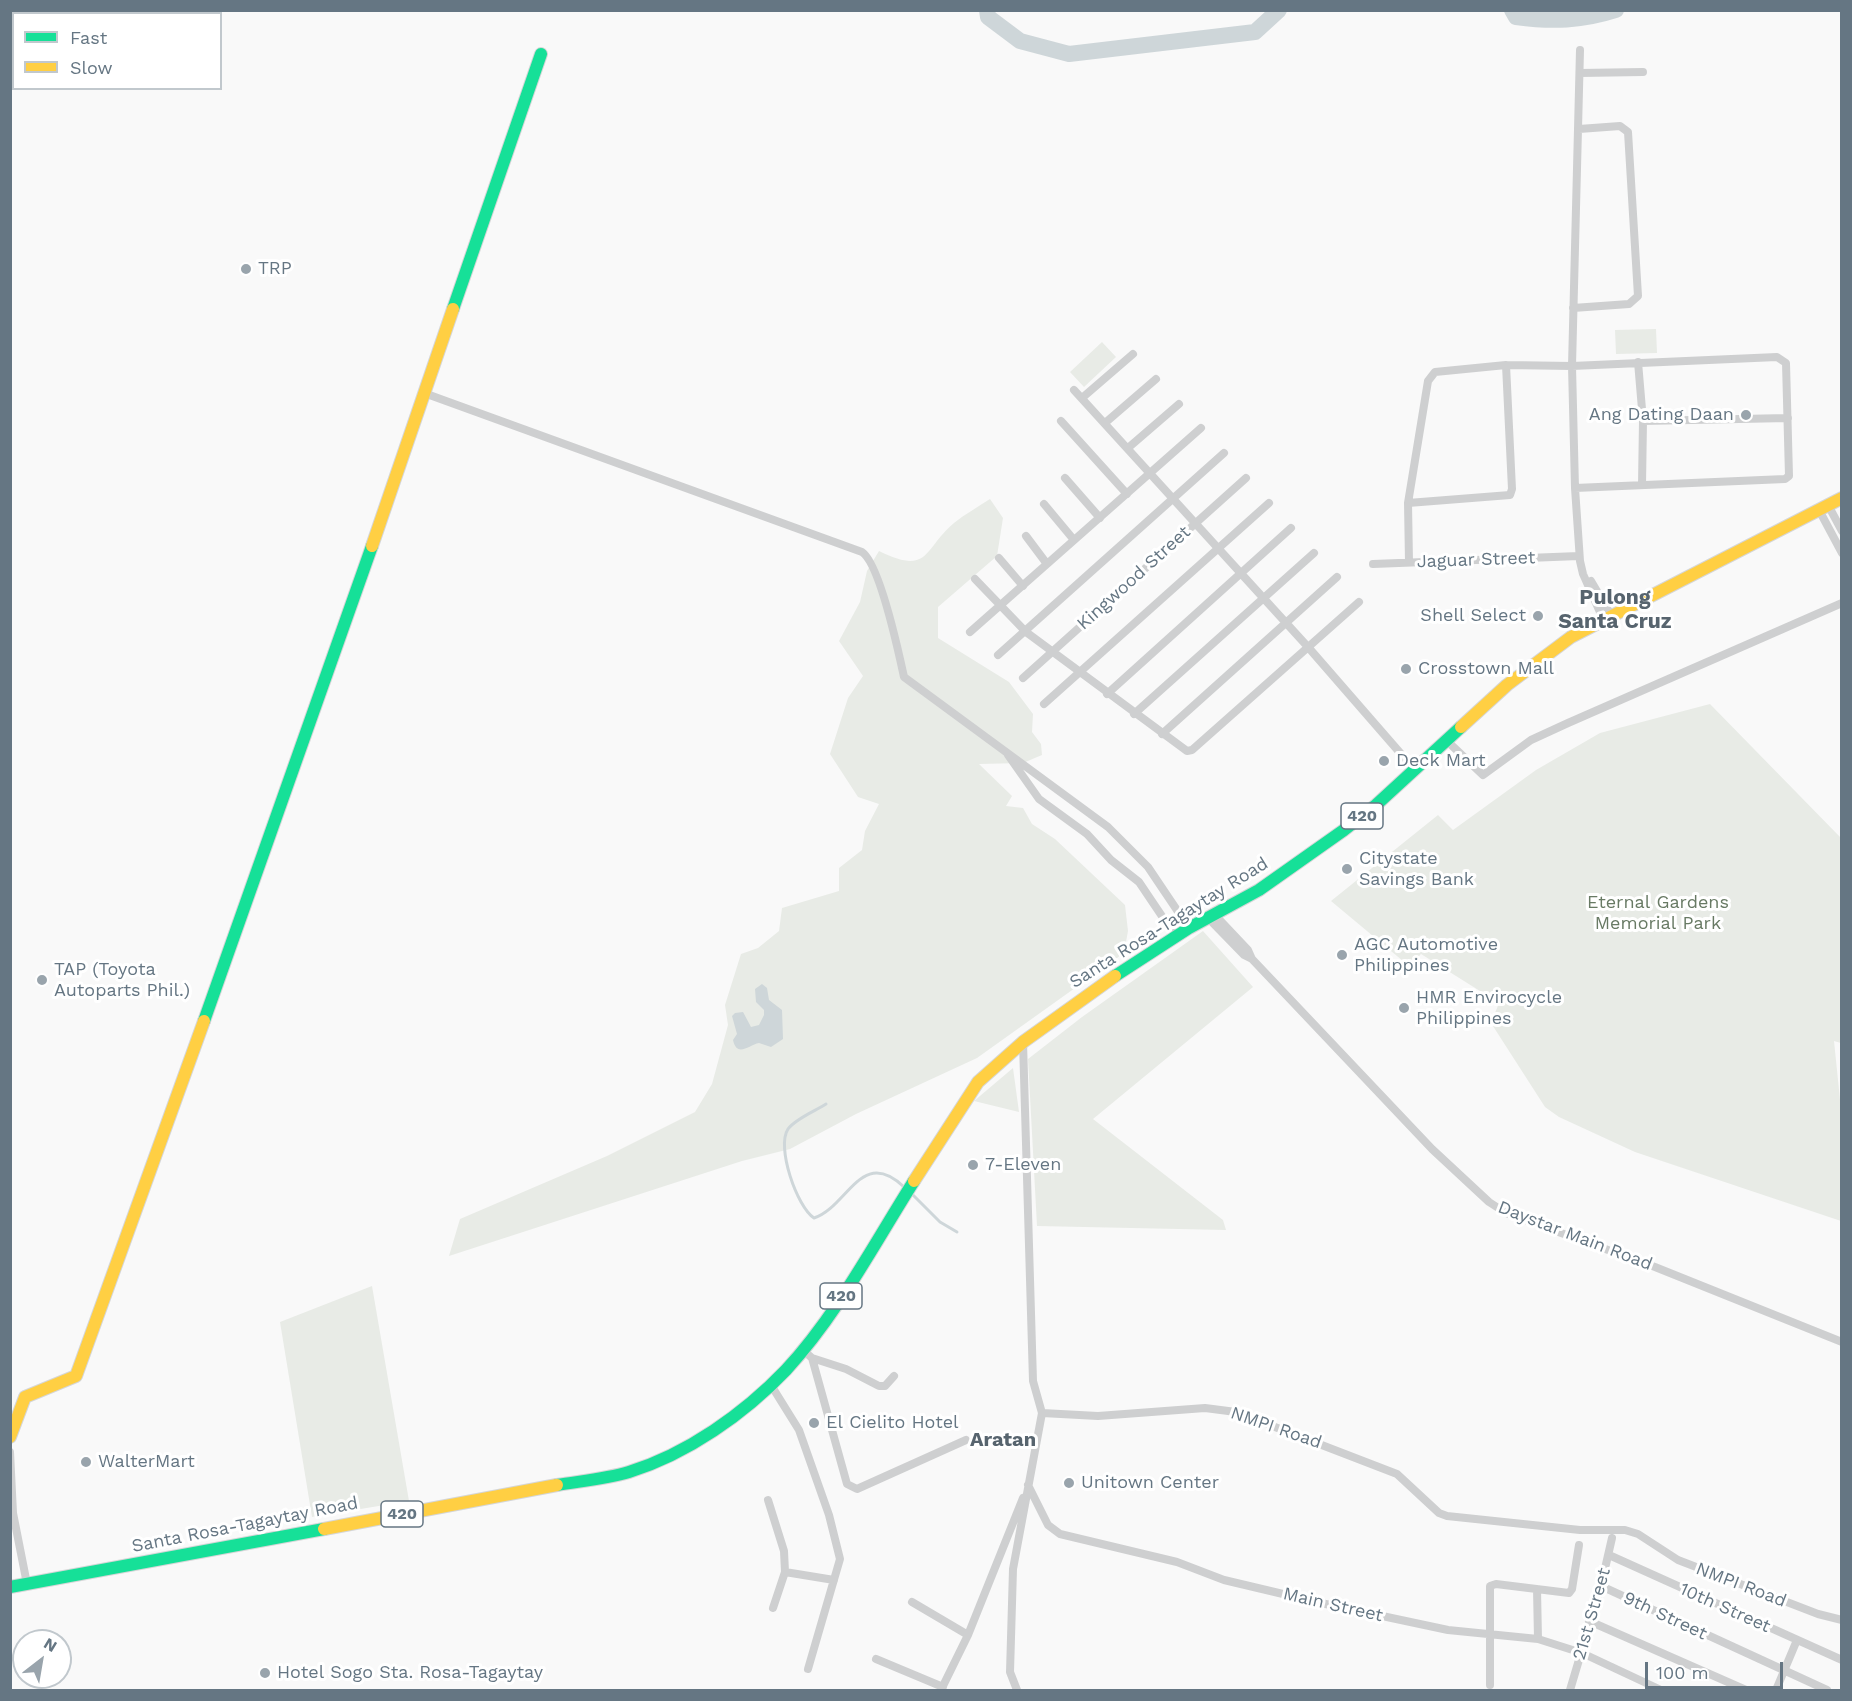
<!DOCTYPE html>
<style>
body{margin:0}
#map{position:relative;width:1852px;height:1701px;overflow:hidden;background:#f9f9f9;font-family:"Work Sans",sans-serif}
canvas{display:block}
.frame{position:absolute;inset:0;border:12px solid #657683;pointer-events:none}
.legend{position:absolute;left:12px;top:12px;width:210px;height:78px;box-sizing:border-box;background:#fff;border:2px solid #c1c8cd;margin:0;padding:8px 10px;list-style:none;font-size:18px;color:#657683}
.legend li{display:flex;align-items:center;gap:12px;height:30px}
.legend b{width:30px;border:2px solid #c1c8cd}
.north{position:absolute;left:12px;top:1629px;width:60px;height:60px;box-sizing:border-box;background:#fff;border:2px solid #c1c8cd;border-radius:50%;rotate:31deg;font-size:16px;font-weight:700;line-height:24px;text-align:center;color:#657683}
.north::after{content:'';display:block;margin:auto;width:21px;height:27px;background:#99a4ac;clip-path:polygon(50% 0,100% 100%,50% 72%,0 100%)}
.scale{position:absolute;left:1645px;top:1662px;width:138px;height:27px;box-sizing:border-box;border:3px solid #657683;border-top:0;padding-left:8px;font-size:18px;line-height:21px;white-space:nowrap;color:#657683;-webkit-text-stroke:4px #fff;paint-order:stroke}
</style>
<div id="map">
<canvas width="1852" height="1701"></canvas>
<div class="frame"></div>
<ul class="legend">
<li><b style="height:8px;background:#16e098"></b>Fast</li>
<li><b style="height:8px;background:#ffcf43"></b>Slow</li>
</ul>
<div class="north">N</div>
<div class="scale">100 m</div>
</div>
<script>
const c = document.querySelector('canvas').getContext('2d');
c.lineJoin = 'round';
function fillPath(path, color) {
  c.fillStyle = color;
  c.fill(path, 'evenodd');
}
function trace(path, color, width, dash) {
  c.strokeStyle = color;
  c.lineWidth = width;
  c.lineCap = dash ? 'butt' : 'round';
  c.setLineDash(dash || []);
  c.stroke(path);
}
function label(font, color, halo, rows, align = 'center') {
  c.font = font + ' "Work Sans",sans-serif';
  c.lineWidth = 6;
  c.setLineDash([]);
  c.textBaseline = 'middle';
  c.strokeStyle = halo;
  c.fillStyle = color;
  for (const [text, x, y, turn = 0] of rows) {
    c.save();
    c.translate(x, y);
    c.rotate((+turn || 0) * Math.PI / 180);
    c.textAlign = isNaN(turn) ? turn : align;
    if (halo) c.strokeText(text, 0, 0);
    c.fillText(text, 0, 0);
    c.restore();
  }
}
fillPath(new Path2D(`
 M1656 329 1657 353 1616 354 1615 330Z
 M1102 342 1116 357 1084 387 1070 372Z
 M990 499 1003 518 997 556 938 607V638L1009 682 1033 714 1032 732 1041 744 1042 755 1023 763 979 764 1012 796 1006 806 1023 808 1032 824 1055 839 1125 905 1128 931 1124 953 977 1058 856 1114 790 1149 742 1161 449 1256 460 1219 607 1156 695 1112 712 1084 728 1025 725 1005 741 954 758 948 779 931 782 908 839 891V868L862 850 865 831 879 804 858 797 830 754 848 698 863 676 839 641 860 602 867 571 879 551C930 576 923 549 954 523 965 514 978 507 990 499Z
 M1710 704 1841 838V1043L1834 1041 1842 1119 1841 1221 1635 1152 1559 1117 1545 1107 1491 1023 1499 1003 1421 954 1409 966 1331 901 1438 815 1453 830 1536 770 1600 733Z
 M1203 931 1253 987 1093 1119 1223 1220 1226 1230 1037 1226 1028 1059 1082 1017Z
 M1013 1068 1019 1112 974 1101Z
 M372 1286 409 1501 312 1517 280 1322Z`), '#e8ebe6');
fillPath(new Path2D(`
 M762 984 767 988 769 1000 782 1010 783 1039 771 1047 759 1043C749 1045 737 1058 733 1040L737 1034 732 1016 735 1013 743 1012 751 1027 759 1025 764 1015V1010L756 1002 755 989Z`), '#ced6d9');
trace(new Path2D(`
 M826 1104C815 1111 795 1119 788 1129 776 1147 797 1207 814 1218 848 1207 861 1146 904 1187
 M911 1193 940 1222 957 1232`), '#ced6d9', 3);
trace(new Path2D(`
 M987 10 988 17 1020 41 1069 54 1255 32 1279 10
 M1512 10 1516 17C1552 22 1582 21 1616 10`), '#ced6d9', 16);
const fast = new Path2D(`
 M453 309 541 54
 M1115 976 1189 928 1259 890 1344 830 1376 805 1461 727
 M204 1021 372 546
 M557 1485C581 1481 606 1479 629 1472 687 1454 744 1414 786 1370 837 1315 874 1244 914 1181
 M10 1587 324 1529`);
const slow = new Path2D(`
 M372 546 453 309
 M1461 727 1507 685 1571 637 1842 498
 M914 1181 978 1082 1023 1042 1115 976
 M10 1437 25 1397 76 1376 204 1021
 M324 1529 557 1485`);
trace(fast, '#d5d6d7', 14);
trace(slow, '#d5d6d7', 14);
trace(new Path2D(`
 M1580 50 1572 366 1575 488 1580 561 1583 574 1603 619
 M1580 73 1643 72
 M1573 308 1629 304 1638 296 1628 132 1620 126 1579 129
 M1638 362 1643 421 1642 485
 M1074 390 1308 647 1415 770
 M424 393 862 552C880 564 899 654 904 677L1108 827 1148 867 1189 928
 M1082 398 1133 354
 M1061 421 1127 494
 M1643 421 1788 418
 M1105 423 1156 379
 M1128 448 1179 404
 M1065 478 1100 518
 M1408 503 1510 495 1512 489 1506 365
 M1044 504 1074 540
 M1828 505 1842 531
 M1819 510 1842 553
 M1026 536 1047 564
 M999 558 1023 586
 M1409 562 1408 503 1428 381 1435 372 1506 365 1572 366 1777 357 1786 363 1789 476 1785 479 1575 488
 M1373 564 1579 556
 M975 579 1026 632 1187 751 1192 750 1359 602
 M1591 581 1611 615
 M970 632 1201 428
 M998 655 1224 453
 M1023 678 1246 478
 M1107 694 1291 528
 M1044 704 1269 503
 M1134 714 1314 553
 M1162 734 1337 577
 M1446 740 1483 775 1531 740 1568 723 1842 603
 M1008 755 1039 799 1087 834 1111 860 1139 882 1176 937
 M1214 914 1248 950 1252 959
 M1208 918 1244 955 1252 959 1432 1149 1489 1202 1506 1213 1655 1267 1842 1342
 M804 1351 812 1358 847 1484 857 1489 966 1440
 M812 1358 846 1369 879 1386H885L894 1376
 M771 1385 799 1430 829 1515 840 1559 808 1669
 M1042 1413 1098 1416 1205 1408 1236 1412 1397 1474 1439 1513 1447 1516 1580 1530H1625L1638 1534 1678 1560 1818 1614 1842 1620
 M10 1452 13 1513 27 1584
 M1028 1485 1048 1525 1060 1534 1177 1562 1224 1580 1321 1603 1448 1630 1538 1639 1582 1653 1661 1690
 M768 1500 784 1551 785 1572
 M1609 1555 1842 1660
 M1601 1586 1827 1690
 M1537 1589 1538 1639
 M912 1602 968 1635
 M773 1608 785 1572 834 1580
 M1589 1621 1746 1690
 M876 1659 943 1687
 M1490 1685V1586L1496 1584 1569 1593 1572 1589 1579 1545
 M941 1690 968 1635 1023 1498
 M1017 1690 1010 1672 1013 1569 1042 1413 1033 1381 1023 1042
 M1570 1690 1601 1586 1612 1538
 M1776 1690 1797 1640`), '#cecfd0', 8);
trace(fast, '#16e098', 12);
trace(slow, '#ffcf43', 12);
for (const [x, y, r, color] of [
 [246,269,6,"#99a4ac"],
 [1746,415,6,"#99a4ac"],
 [1538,616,6,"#99a4ac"],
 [1406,669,6,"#99a4ac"],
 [1384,761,6,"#99a4ac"],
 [1347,869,6,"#99a4ac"],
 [1342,955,6,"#99a4ac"],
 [42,980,6,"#99a4ac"],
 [1404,1008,6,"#99a4ac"],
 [973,1165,6,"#99a4ac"],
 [814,1423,6,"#99a4ac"],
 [86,1462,6,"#99a4ac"],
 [1069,1483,6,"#99a4ac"],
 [265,1673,6,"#99a4ac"]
]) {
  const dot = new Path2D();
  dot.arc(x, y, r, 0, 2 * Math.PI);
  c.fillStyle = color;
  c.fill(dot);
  trace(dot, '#fff', 2);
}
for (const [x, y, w] of [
 [1362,816,42],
 [841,1296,42],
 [402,1514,42]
]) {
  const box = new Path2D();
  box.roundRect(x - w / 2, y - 13, w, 26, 4.5);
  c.fillStyle = '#fff';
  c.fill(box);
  trace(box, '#657683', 1.5);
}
label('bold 16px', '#657683', null, [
 ["420",1362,816],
 ["420",841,1296],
 ["420",402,1514]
]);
label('18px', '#657683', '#fff', [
 ["TRP",258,269],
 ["Ang Dating Daan",1734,415,"right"],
 ["Shell Select",1526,616,"right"],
 ["Crosstown Mall",1418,669],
 ["Deck Mart",1396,761],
 ["Citystate",1359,859],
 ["Savings Bank",1359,880],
 ["AGC Automotive",1354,945],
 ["Philippines",1354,966],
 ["TAP (Toyota",54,970],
 ["Autoparts Phil.)",54,991],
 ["HMR Envirocycle",1416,998],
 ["Philippines",1416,1019],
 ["7-Eleven",985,1165],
 ["El Cielito Hotel",826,1423],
 ["WalterMart",98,1462],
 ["Unitown Center",1081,1483],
 ["Hotel Sogo Sta. Rosa-Tagaytay",277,1673]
], 'left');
label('18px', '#657683', '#fff', [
 ["Jaguar Street",1476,560,-2],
 ["Kingwood Street",1134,578,-42],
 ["Santa Rosa-Tagaytay Road",1169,923,-32],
 ["Daystar Main Road",1575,1236,21],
 ["NMPI Road",1276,1428,19],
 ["Santa Rosa-Tagaytay Road",245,1525,-11],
 ["NMPI Road",1741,1585,21],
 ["Main Street",1333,1605,13],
 ["10th Street",1725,1608,24],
 ["21st Street",1592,1614,-74],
 ["9th Street",1665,1616,25]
]);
label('18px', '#687a64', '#fff', [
 ["Eternal Gardens",1658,903],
 ["Memorial Park",1658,924]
]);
label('bold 20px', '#57646e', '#fff', [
 ["Aratan",1003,1440]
]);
label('bold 21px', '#57646e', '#fff', [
 ["Pulong",1615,598],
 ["Santa Cruz",1615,622]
]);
</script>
